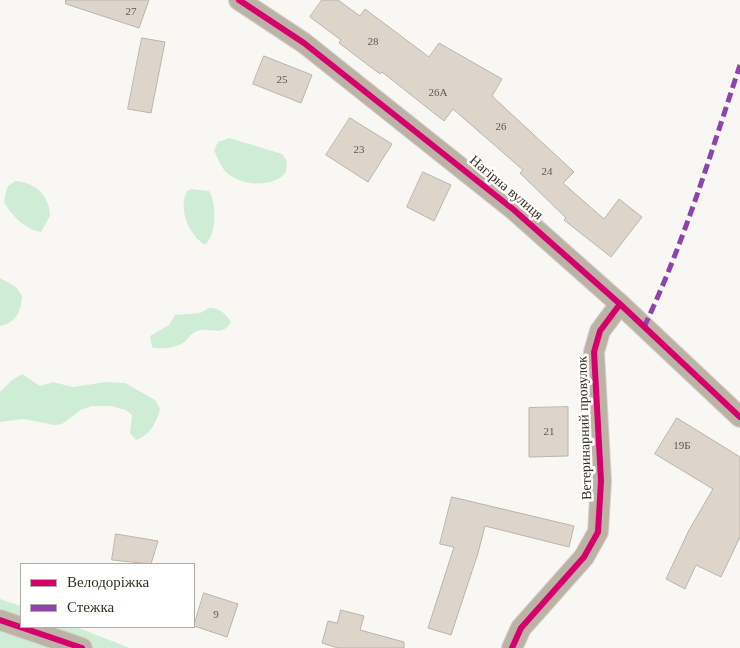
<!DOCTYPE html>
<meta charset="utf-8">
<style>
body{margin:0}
#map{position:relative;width:740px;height:648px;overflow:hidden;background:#f9f7f4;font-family:Georgia,serif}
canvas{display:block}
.legend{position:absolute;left:20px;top:563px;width:175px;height:65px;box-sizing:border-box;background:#fff;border:1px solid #afaca7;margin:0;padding:6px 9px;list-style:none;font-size:15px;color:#372f22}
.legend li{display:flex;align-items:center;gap:10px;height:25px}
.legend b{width:25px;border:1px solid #afaca7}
</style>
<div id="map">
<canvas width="740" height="648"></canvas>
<ul class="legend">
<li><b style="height:6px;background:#d6006c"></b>Велодоріжка</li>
<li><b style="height:6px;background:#8e44ad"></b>Стежка</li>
</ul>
</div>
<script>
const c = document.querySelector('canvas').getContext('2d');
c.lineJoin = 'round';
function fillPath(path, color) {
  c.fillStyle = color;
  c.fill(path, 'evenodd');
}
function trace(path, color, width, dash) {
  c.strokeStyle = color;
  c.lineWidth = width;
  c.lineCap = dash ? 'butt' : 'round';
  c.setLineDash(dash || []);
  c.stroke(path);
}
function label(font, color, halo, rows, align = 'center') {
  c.font = font + ' Georgia,serif';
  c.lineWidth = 5;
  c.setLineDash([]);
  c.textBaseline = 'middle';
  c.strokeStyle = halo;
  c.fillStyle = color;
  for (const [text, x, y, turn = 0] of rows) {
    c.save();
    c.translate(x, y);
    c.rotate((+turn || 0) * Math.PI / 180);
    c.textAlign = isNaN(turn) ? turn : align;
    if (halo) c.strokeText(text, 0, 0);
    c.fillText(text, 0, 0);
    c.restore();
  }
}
fillPath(new Path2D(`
 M229 138 282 154 287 161 286 172C273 189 239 186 225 171 220 165 217 157 214 150L218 142Z
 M15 181C34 182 50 195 50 216L41 232C26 230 11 215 4 202L7 187Z
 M191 189 209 191C217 204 217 234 205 245 188 234 178 208 187 191Z
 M0 278 16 287 22 296C21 312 16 323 0 326Z
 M209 308C218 307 227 314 231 322 221 339 209 325 195 332 190 334 188 340 183 343 175 348 161 350 152 347L150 336 169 325 175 315 200 313Z
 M22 374 40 386 53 382 73 387 106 382 125 383 155 400 160 409C157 422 150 435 136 440L130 433 132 415 126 410 110 406H92L81 410 62 424 54 425 24 419 0 422V392L11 381Z
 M0 599 21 606V627H76L130 648H0Z`), '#cfedd4');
const building = new Path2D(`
 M66 0H149L139 28 66 4Z
 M322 0H338L360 16 365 9 429 57 439 43 502 79 492 96 574 172 563 183 604 219 619 199 642 217 611 257 564 220 566 218 520 173 523 170 453 109 444 121 382 72 380 74 339 43 341 40 310 17Z
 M142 38 165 42 151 113 128 109Z
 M264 56 312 75 301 103 253 84Z
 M350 118 392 144 368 182 326 155Z
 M423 172 451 185 434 221 407 207Z
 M568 407V456L529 457V408Z
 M677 418 740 457V537L721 577 696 565 685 589 666 579 689 530 713 489 655 454Z
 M452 497 574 526 569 547 485 526 478 553 451 635 428 628 454 547 440 544Z
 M116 534 158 541 151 564 112 560Z
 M204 593 238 604 227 637 194 626Z
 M341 610 364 616 360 630 404 642V648H338L322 643 328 621 337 623Z`);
fillPath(building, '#ddd5c9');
trace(building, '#b8b3ac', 1);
const minor = new Path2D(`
 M239 0 304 43 514 210 620 304 740 417
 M0 620 82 648
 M512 648 521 628 584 557 598 532 601 481 594 352 600 331 620 304`);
trace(minor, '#d5d3cf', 22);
trace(minor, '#bdb2a6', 20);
trace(new Path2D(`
 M644 327C684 243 711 153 740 65`), '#8e44ad', 5, [10, 5]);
trace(new Path2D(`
 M239 0 304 43 514 210 620 304 740 417
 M0 620 82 648
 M512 648 521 628 584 557 598 532 601 481 594 352 600 331 620 304`), '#d6006c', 6);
label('11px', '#60584c', null, [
 ["27",131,12],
 ["28",373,42],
 ["25",282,80],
 ["26А",438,93],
 ["26",501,127],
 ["23",359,150],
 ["24",547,172],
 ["21",549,432],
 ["19Б",682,446],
 ["9",216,615]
]);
label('14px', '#372f22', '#fff', [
 ["Нагірна вулиця",506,188,40],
 ["Ветеринарний провулок",585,428,-92]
]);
</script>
